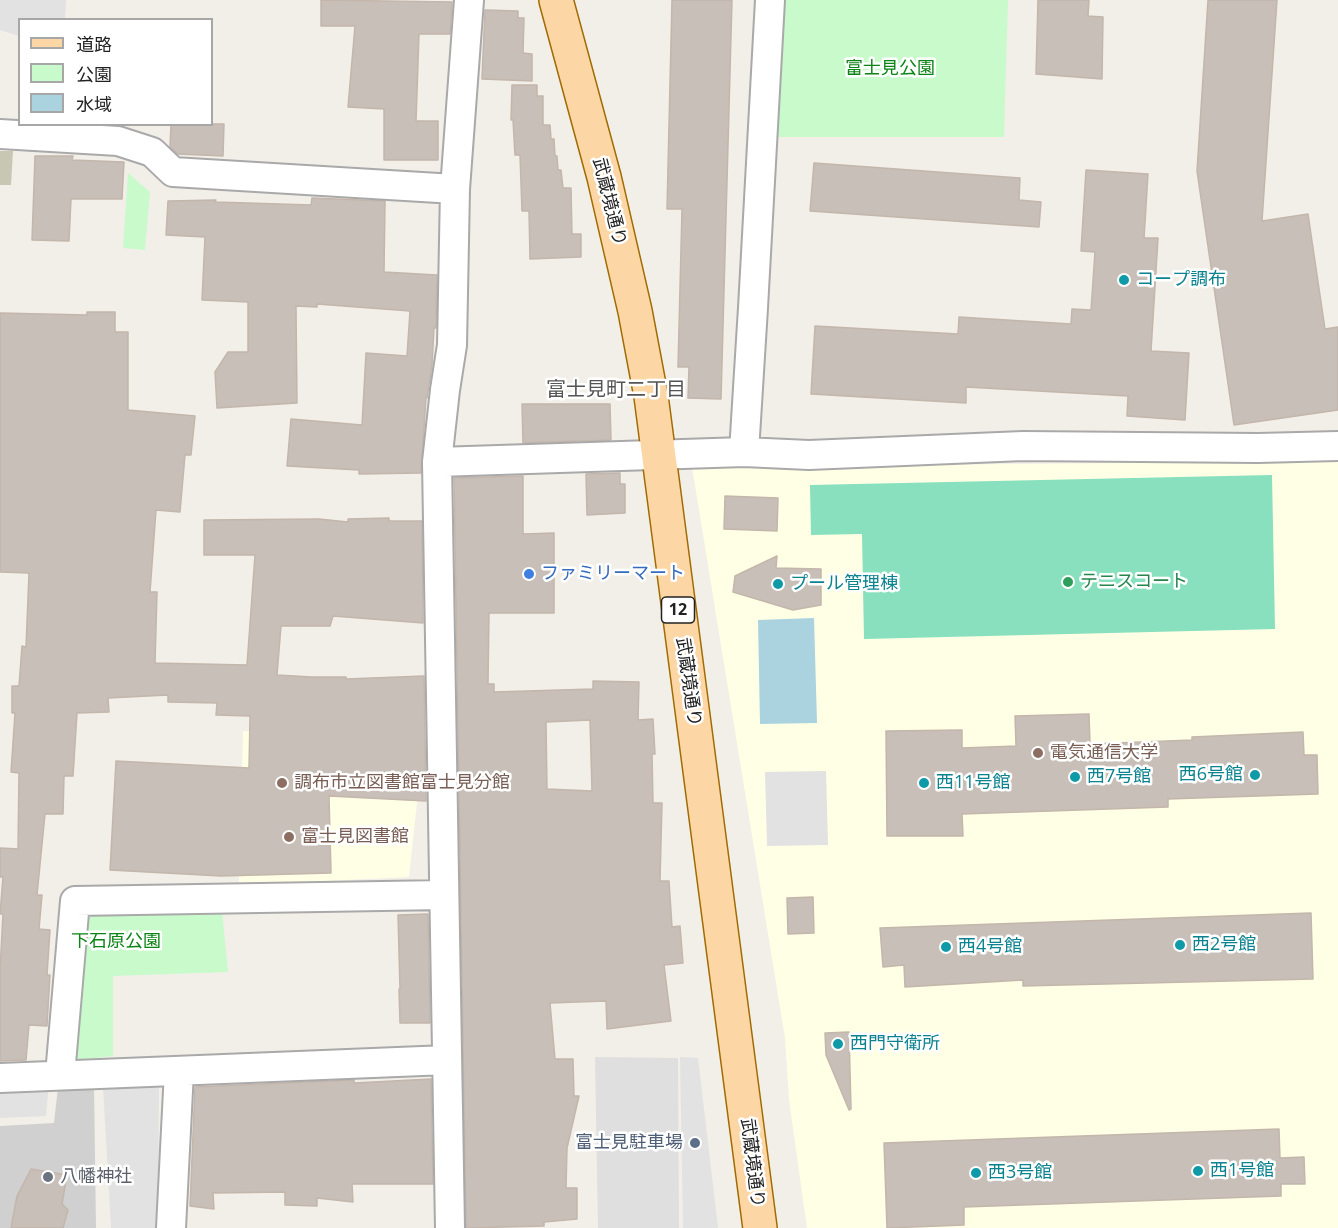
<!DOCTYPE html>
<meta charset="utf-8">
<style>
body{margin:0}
#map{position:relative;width:1338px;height:1228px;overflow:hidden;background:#f2efe9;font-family:"Open Sans","Noto Sans JP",sans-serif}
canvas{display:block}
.legend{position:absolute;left:18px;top:18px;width:195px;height:108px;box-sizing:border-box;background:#fff;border:2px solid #a7a7a7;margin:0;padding:8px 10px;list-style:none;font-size:18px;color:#222}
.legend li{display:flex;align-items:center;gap:12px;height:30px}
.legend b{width:30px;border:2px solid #a7a7a7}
</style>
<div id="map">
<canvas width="1338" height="1228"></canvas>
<ul class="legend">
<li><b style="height:8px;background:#fcd6a4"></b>道路</li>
<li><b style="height:16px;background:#c8facc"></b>公園</li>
<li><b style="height:16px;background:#aad3df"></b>水域</li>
</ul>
</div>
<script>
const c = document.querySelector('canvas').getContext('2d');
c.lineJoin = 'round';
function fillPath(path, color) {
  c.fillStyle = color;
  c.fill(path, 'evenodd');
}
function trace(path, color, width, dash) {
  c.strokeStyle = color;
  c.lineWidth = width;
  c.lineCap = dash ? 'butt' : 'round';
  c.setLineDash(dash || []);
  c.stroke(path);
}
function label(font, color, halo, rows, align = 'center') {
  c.font = font + ' "Open Sans","Noto Sans JP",sans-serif';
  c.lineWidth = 5;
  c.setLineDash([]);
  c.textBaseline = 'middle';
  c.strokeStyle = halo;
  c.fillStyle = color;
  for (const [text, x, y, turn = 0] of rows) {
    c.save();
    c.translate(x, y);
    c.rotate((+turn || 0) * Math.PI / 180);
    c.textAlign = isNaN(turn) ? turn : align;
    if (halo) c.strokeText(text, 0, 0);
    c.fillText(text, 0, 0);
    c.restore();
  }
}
fillPath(new Path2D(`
 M595 1057 678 1058 679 1228H598Z`), '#e0dfdf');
fillPath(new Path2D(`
 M1338 461V1228H807L789 1100 785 1038 692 467Z
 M243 731 424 737 409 877 239 885Z`), '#ffffe5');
fillPath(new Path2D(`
 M94 1086 96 1228H0V1126L54 1123 58 1087Z`), '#d0d0d0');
fillPath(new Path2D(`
 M0 151H13L11 185H0Z`), '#c7c7b4');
fillPath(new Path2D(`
 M775 0H1008L1004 137H772Z
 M128 173 150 192 145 250 123 248Z
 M84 908 222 910 228 972 113 976V1056L69 1061Z`), '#c8facc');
fillPath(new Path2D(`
 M1272 475 1275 629 864 639 862 534 811 535 810 485Z`), '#88e0be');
fillPath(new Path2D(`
 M0 0H66L65 19 20 20 19 36 0 30Z
 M826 771 828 845 767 846 765 772Z
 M680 1057 698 1058 718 1228H683Z
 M49 1083 46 1116 0 1118V1085Z
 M159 1085 158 1228H111L103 1086Z`), '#e2e2e2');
fillPath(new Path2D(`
 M814 618 817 723 760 724 758 620Z`), '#aad3df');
const building = new Path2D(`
 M321 0 452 2 450 34H419L416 121H438V160H384V109L348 107 355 26H321Z
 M672 0H732L721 399 688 398 689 367H678L682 209H667Z
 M1038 0H1089L1088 16 1103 17 1102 79 1036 74Z
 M1208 0H1277L1262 221 1308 214 1325 329 1338 327V410L1234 425 1197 171Z
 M485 10 518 11V18H524L523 53 532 54V81L482 79Z
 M512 85H537V96H543V125H550L551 139H554L555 156H557L558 170H561L563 188H571L572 234H581V257L530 259 529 211H522L520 155H515L513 120H511Z
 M171 124H224L223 156 178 154 170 147Z
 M35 156H73L72 160 124 162 122 199H71L69 241 32 240Z
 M814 163 1020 178 1019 200 1041 202 1039 227 810 211Z
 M1086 170 1148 174 1144 238H1158L1151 351 1189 353 1185 420 1127 416 1128 396 966 387V403L811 394 815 326 958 334 959 317 1071 324 1072 309 1091 310 1095 252 1081 251Z
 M312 198 385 201 384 272 437 275 436 328H434L432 365 427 398H426L421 473 359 474V470L287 466 291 419 362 425 366 353 407 356 410 311 317 304V307L296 306 297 403 217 408 215 372 228 352H248V302L202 300 205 237 166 235 168 201 216 200 215 202 311 205Z
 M87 312H115V332H128V410L195 416 191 455H185L180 512 156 510 150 592H157L155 663 247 665 255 555H204V520L319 519 348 522V519L389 518V521H422L423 623 333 616 330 626H281L277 675 312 677H346V679L424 676 426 801 329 796 331 873 221 876 110 870 116 761 249 768 250 716 216 715 217 703 168 702V695L108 698 109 712 77 713 73 776H64L63 814H45L37 895H42L39 929 50 930 47 975H50L47 1026 29 1025 26 1060 0 1061V970L3 914H0L3 877H0V848L18 849 19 773 11 772 15 713H12V686H19L22 646 26 647 29 573 0 572V313L87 315Z
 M522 404H610L611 440 523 443Z
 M620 473V484H625V513L587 515 586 474Z
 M523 476V534L554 533V613H489L488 684H494V692L593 689V681L639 682 638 720 653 719 655 754H652L653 803H662L660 881H669L672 927 680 926 683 963 664 965 671 1021 607 1029 606 1001 550 1003 555 1059H573L574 1096H579L567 1148 566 1188H577V1219L544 1222V1226L466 1228 454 478ZM590 720 592 791 547 789 546 722Z
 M725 496 778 498 777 531 724 529Z
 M777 556 776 568 821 569V605L793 610 733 592 735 576Z
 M1089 714 1090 744 1192 740V737L1303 732 1304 755H1317L1318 794 1168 799V807L962 814 963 836H887L886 731 962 730V748L1016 746 1015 716Z
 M813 897 814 933 788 934 787 898Z
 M1311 913 1313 979 1023 986V980L905 987 904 965 883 967 880 928Z
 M428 914 430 1023H400L399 989H400L398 915Z
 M849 1032 851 1109 849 1110 826 1055 825 1033Z
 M431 1079 433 1184H352L353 1202 317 1198V1206L285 1205V1192L213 1193 214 1209 190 1206 195 1087 354 1080V1083Z
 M1279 1129 1280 1158 1304 1157 1305 1184H1281V1196L964 1207V1225L887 1228 884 1143Z
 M31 1169 67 1175 62 1204 68 1210 63 1228H11L17 1196Z`);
fillPath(building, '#c7bfb8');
trace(building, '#c4b6ab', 1.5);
const street = new Path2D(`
 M0 134 118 141 152 152 173 172 455 189
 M744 452 753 308 770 0
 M437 462 744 452 809 455 1023 446 1258 448 1338 446
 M60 1075 75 901 444 895
 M0 1078 447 1060
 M171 1228 179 1071
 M450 1228 437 462 445 390 452 345 455 189 469 0`);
const primary = new Path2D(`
 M556 0 604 177 635 311 651 396 760 1228`);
trace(street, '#a9a9a9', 32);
trace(primary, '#a06b00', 36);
trace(street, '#fff', 28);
trace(primary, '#fcd6a4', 33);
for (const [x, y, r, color] of [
 [1124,280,6,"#0f9aa8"],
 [529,574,6,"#3f7fe0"],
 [1068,582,6,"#2e9e5b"],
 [778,584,6,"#0f9aa8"],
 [1038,753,6,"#8d6e63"],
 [1255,775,6,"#0f9aa8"],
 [1075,777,6,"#0f9aa8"],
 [282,783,6,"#8d6e63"],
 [924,783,6,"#0f9aa8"],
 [289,837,6,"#8d6e63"],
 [1180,945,6,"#0f9aa8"],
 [946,947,6,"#0f9aa8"],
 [838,1044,6,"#0f9aa8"],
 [695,1143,6,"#5c6f8a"],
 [1198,1171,6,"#0f9aa8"],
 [976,1173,6,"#0f9aa8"],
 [48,1177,6,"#6b7280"]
]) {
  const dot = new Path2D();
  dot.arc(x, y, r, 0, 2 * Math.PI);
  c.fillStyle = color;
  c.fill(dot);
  trace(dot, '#fff', 2);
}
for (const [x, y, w] of [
 [678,610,33]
]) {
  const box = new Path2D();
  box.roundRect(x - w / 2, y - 13, w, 26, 4.5);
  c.fillStyle = '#fff';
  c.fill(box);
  trace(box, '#222', 1.5);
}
label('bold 16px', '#222', null, [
 ["12",678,610]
]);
label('18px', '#0c8416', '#fff', [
 ["富士見公園",890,69],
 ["下石原公園",116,942]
]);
label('18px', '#222', '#fff', [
 ["武蔵境通り",609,202,76],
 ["武蔵境通り",688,682,82],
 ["武蔵境通り",752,1163,83]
]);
label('18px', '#0d838f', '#fff', [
 ["コープ調布",1136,280],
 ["プール管理棟",790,584],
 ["西6号館",1243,775,"right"],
 ["西7号館",1087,777],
 ["西11号館",936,783],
 ["西2号館",1192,945],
 ["西4号館",958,947],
 ["西門守衛所",850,1044],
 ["西1号館",1210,1171],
 ["西3号館",988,1173]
], 'left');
label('18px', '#366cbe', '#fff', [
 ["ファミリーマート",541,574]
], 'left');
label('18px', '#27864d', '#fff', [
 ["テニスコート",1080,582]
], 'left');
label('18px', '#785e54', '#fff', [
 ["電気通信大学",1050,753],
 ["調布市立図書館富士見分館",294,783],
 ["富士見図書館",301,837]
], 'left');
label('18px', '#4e5e75', '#fff', [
 ["富士見駐車場",683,1143]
], 'right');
label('18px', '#5b616d', '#fff', [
 ["八幡神社",60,1177]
], 'left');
label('20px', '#555', '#fff', [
 ["富士見町二丁目",616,390]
]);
</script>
